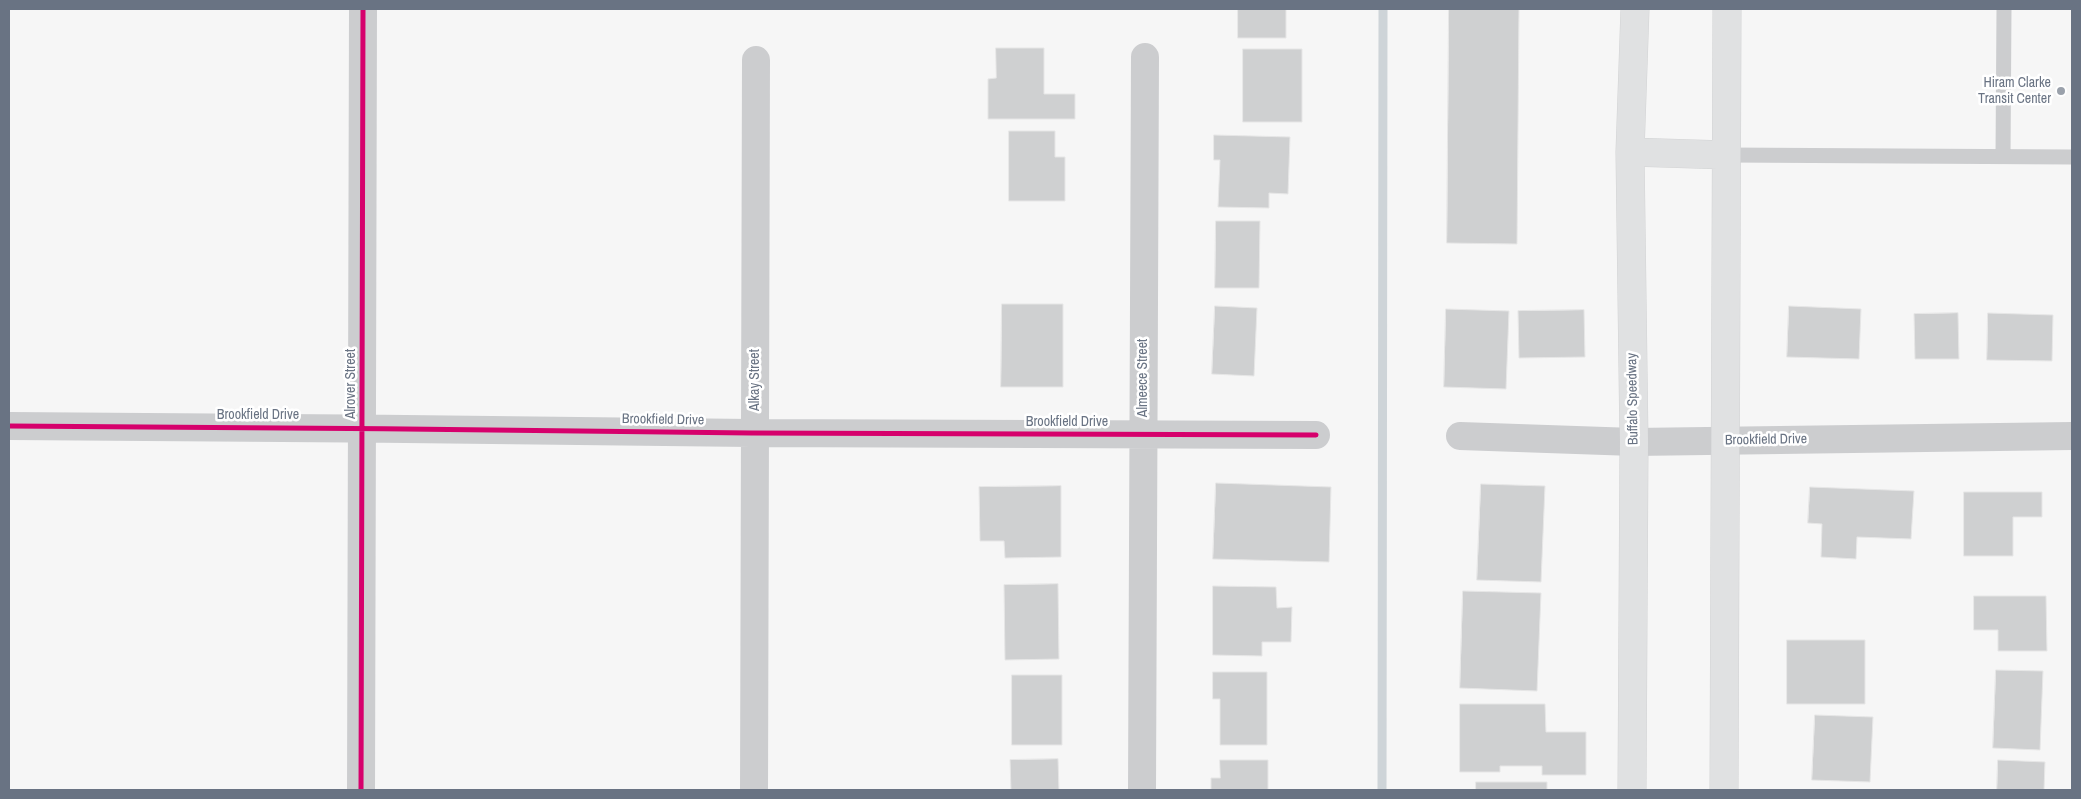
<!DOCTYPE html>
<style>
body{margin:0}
#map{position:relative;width:2081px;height:799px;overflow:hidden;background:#f6f6f6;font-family:"Archivo Narrow",sans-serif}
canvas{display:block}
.frame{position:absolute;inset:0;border:10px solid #697383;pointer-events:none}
</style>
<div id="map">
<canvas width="2081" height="799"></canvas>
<div class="frame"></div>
</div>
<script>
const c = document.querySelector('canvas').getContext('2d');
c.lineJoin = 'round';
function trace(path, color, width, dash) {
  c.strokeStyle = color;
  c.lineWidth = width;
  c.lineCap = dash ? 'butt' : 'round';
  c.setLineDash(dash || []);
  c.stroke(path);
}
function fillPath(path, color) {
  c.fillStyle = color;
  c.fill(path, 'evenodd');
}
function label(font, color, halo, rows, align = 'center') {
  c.font = font + ' "Archivo Narrow",sans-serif';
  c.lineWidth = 5;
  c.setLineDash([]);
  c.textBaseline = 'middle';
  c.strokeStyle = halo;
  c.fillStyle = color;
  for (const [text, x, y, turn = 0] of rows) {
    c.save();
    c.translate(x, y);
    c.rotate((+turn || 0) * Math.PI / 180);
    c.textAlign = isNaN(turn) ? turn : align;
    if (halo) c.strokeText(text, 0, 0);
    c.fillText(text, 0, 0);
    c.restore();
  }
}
trace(new Path2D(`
 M1382 790 1383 9`), '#ced4d8', 9);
const building = new Path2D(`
 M1238 9H1286V38H1238Z
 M1449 9H1519L1517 244 1447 243Z
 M996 48H1044V94H1075V119H988V79L996 78Z
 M1243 49H1302V122H1243Z
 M1009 131H1055V157H1065V201H1009Z
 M1214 135 1290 137 1288 194 1269 193V208L1218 207 1220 160H1214Z
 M1216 221H1260L1259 288H1215Z
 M1002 304H1063V387H1001Z
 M1215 306 1257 308 1254 376 1212 374Z
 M1789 306 1861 309 1859 359 1787 357Z
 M1446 309 1509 311 1506 389 1444 387Z
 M1584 310 1585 357 1519 358 1518 311Z
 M1958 313 1959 359H1915L1914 314Z
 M1988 313 2053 315 2052 361 1987 360Z
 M1216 483 1331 487 1329 562 1213 559Z
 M1481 484 1545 486 1541 582 1477 580Z
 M1061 486V557L1005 558 1004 541H980L979 487Z
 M1810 487 1914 491 1911 539 1857 537 1856 559 1821 557 1822 524 1808 523Z
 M1964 492H2042V517H2013V556H1964Z
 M1058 584 1059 659 1005 660 1004 585Z
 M1213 586 1276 587 1277 608 1292 607 1291 642H1262V656L1213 655Z
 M1463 591 1541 593 1537 691 1460 688Z
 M1974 596H2046L2047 651H1998V630H1974Z
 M1787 640H1865V704H1787Z
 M1996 670 2043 671 2040 750 1993 748Z
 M1213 672H1267V745H1220V699H1213Z
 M1012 675H1062V745H1012Z
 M1460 704H1545L1546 732H1586V775H1542V766H1500V772H1460Z
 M1815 715 1873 717 1870 782 1812 780Z
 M1058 759 1059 790H1011L1010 760Z
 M1220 760H1268V790H1211V778H1220Z
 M1998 760 2045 762 2044 790H1997Z
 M1476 782H1547V790H1476Z`);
fillPath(building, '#cfd0d1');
trace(building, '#e6e6e6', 1);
const secondary = new Path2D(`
 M1630 152 1726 155
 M1632 790 1634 442 1630 152 1635 9
 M1724 790 1727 9`);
trace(secondary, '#d2d3d4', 29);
trace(new Path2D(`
 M1726 155 2072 157
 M2003 156 2004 9`), '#cccdcf', 15);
trace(new Path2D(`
 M9 426C256 427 504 430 751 433 939 435 1128 433 1316 435
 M1460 436 1634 442 2072 436
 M361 790 363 9
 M754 790 756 60
 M1142 790 1145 57`), '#cccdcf', 28);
trace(secondary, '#e0e1e2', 28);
trace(new Path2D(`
 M9 426C256 427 504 430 751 433 939 435 1128 433 1316 435
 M361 790 363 9`), '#d6006c', 5);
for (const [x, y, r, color] of [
 [2061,91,5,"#9aa1ab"]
]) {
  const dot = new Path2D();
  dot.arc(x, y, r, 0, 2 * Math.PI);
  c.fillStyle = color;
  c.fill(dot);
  trace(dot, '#fff', 2);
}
label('14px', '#697383', '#fff', [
 ["Hiram Clarke",2051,83],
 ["Transit Center",2051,99]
], 'right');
label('14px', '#697383', '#fff', [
 ["Almeece Street",1143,378,-90],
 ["Alkay Street",755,380,-90],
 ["Alrover Street",351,384,-90],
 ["Buffalo Speedway",1633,399,-91],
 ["Brookfield Drive",258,415],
 ["Brookfield Drive",663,420,1],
 ["Brookfield Drive",1067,422],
 ["Brookfield Drive",1766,440,-1]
]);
</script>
